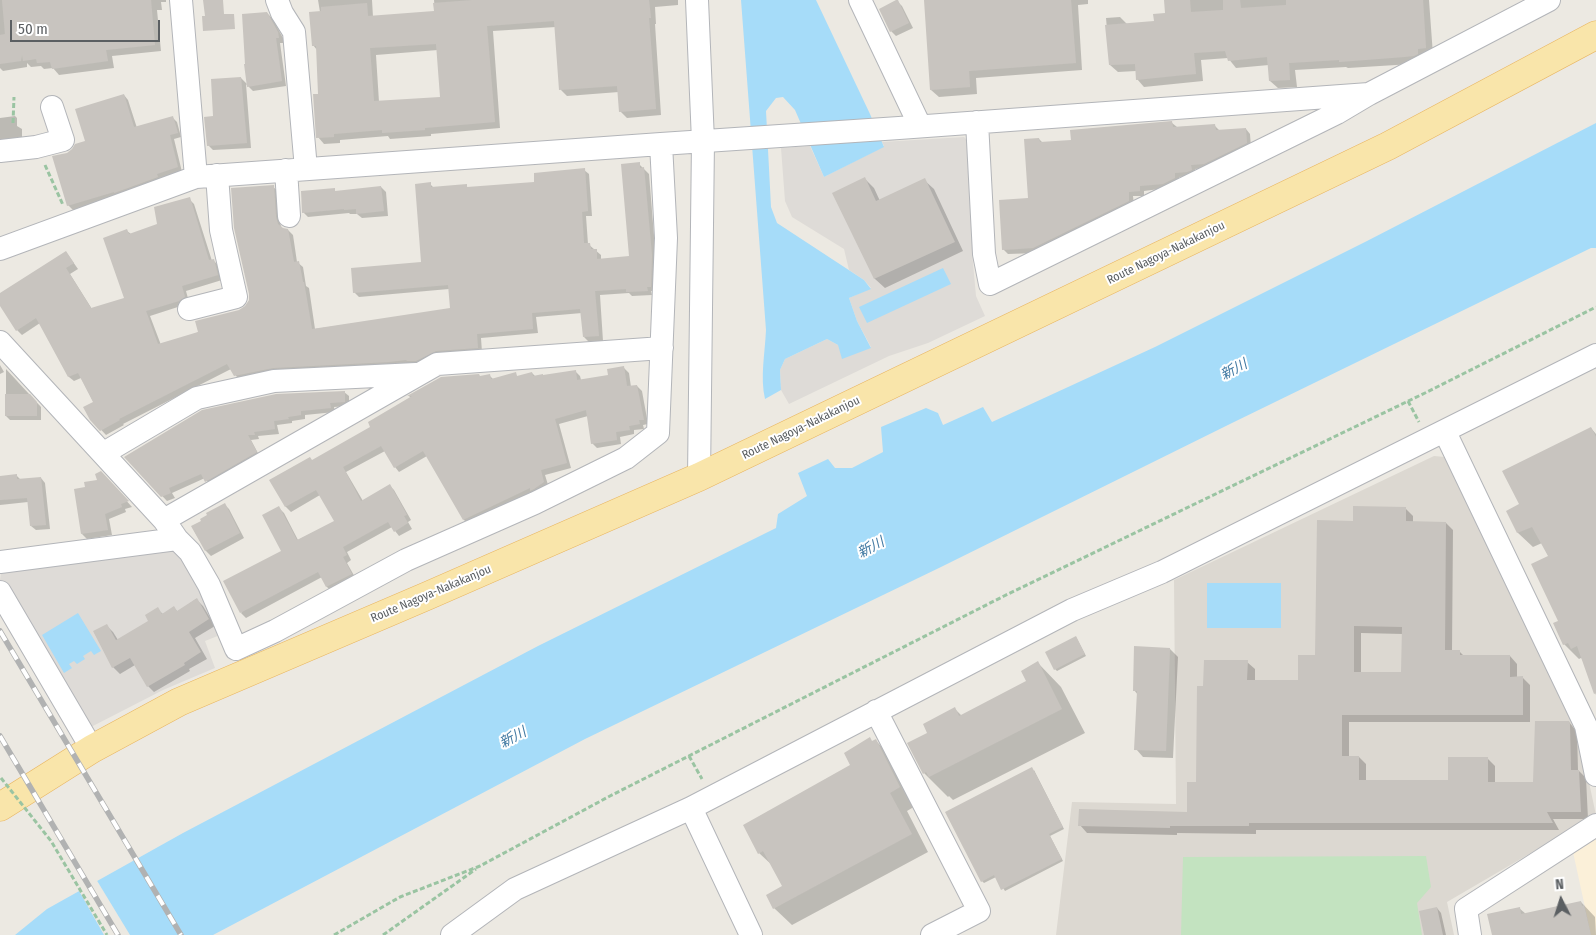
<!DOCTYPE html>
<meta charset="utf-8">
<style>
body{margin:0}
#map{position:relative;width:1596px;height:935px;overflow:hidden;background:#ece9e2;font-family:"Fira Sans Condensed",sans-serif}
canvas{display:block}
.north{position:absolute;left:1536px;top:875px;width:50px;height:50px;-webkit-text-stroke:4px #fff;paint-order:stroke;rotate:355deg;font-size:14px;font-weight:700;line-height:20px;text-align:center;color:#5b5f62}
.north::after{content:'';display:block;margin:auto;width:18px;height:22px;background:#5b5f62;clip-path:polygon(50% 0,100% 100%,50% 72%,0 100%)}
.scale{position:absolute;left:10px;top:20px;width:150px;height:22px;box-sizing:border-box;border:2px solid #5b5f62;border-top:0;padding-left:6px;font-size:15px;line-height:18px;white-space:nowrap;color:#5b5f62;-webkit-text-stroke:4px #fff;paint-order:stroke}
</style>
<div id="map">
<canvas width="1596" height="935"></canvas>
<div class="north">N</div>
<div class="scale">50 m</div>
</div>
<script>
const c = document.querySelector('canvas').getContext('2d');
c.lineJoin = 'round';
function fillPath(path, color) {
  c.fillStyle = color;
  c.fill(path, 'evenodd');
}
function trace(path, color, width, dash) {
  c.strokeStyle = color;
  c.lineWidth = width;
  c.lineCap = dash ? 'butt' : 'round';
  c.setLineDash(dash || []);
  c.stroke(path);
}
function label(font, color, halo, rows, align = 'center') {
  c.font = font + ' "Fira Sans Condensed","Noto Sans JP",sans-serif';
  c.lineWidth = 4;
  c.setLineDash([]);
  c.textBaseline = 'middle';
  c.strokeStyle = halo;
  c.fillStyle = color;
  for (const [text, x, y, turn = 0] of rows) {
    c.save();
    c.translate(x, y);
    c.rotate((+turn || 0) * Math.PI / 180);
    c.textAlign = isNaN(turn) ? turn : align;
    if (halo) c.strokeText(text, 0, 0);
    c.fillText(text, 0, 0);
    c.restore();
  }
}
fillPath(new Path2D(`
 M1596 839V935H1591L1573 852Z`), '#fbf0d9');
fillPath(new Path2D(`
 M964 137 969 142 978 251 972 252 976 296 985 316 928 343 889 356 789 404 781 390 780 370 785 359 827 339 838 345 871 347 857 321 849 298 871 288 864 280 849 270 844 249 792 217 785 201 781 148 810 146 824 177 884 146 882 142Z
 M167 546 178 553 200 589 220 635 205 641 215 668 163 690 89 728 0 580 1 573Z`), '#dedbd7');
fillPath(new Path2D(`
 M1434 456 1445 457 1578 731 1596 815 1447 902 1454 935H1056L1072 802 1176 804 1174 580Z`), '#dcd8d1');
fillPath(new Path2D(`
 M1426 856 1431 887 1417 903 1422 935H1181L1183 857Z`), '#c3e3c0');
fillPath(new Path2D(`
 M741 0H816L870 114 884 147 824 177 795 110 783 97 776 98 766 111 771 207 777 223 864 280 871 289 849 298 857 321 871 348 842 359 838 345 827 339 785 359 780 370 781 390 765 399C760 377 765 353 766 330Z
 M1596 123V248H1591L1232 423 941 567 585 739 213 935H15L47 909 183 833 538 646 776 528 778 514 807 496 798 473 828 459 835 468H852L883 452 881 427 926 408 938 413 943 425 983 407 992 422 1155 347 1367 241Z
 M943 268 951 284 867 323 859 307Z
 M1207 583H1281V628H1207Z
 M78 613 101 651 94 655 91 651 83 656 85 659 77 664 74 661 69 664 72 668 64 673 42 635Z`), '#a6dcf9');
fillPath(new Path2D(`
 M96 879 130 935H104L78 889Z`), '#ece9e2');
fillPath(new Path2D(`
 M0 0H166V2H161L162 10H157L161 51 112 56 114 68 59 75 53 68 44 69 41 66 31 67 27 63V67L3 71 0 68Z
 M318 0H372L373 17 435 12 434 0H678V5L655 7 656 24H655L661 115 627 118 620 111 619 92 567 96 561 90 556 27 493 31 500 128 431 134V136L390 139 388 136 340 140V143L324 144 318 137 320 95 317 50 313 45 320 12ZM438 50 441 98 379 102 376 55Z
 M925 0H1088V4L1078 5 1082 70 976 78 977 94 939 97 931 90Z
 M1165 0H1429L1433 55 1412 64 1348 68 1346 67 1295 70 1297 87 1278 88 1270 81 1269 65 1236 68 1228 58 1201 60 1203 81 1144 87 1137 79 1136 71 1118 72 1110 65 1106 18 1120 17 1127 24 1155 22 1166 14Z
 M897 1 902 6 913 28 896 36 891 31Z
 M267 13 272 18 283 38V43H280L286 86 253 91 246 84 251 148 213 150 208 145 215 117 241 78 248 85Z
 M124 95 128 100 137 128 172 117 177 122 181 137 174 139 182 172 119 196 73 210 68 205 67 154 87 142Z
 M15 116 17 118V126L22 129V137L0 140V118Z
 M1172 123 1177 127 1215 126 1220 131 1246 129 1250 134 1251 147 1209 168 1195 169 1196 175 1192 176 1179 177V183L1168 188 1144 191V196H1133L1134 205 1038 253 1008 254 1003 249 1029 199 1039 139 1043 143 1072 141Z
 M639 164 649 174 656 260 655 291H651L652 295 632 296 629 293 600 295 603 341 589 342 584 337 582 313 536 317 538 333 481 338 482 352 421 365 240 381 231 369 123 424 124 425 106 435 91 419 94 403 81 378 74 381 69 377 40 323 22 335 17 330 0 303V294L66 252 78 269 70 274 92 309 126 299 127 231 131 234 159 225 189 199 194 204 212 261H214L219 266 222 280 186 291 189 302 184 305 150 316 161 345 199 332 246 308 250 302 273 187 278 191 280 223 282 229 288 230 293 235 297 262 303 267 306 286 309 288 315 329 452 309 449 289 359 297 354 292 423 263 430 184 434 188 466 186 469 188 536 183 584 170 589 174 592 216H586L588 244 601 255V260L631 258Z
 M865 179 874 188 880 201 924 180 934 189 963 251 885 288 875 279 834 193Z
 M381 187 386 192 388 216 362 218 357 214H350L349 213 308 217 303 212 334 189 336 192Z
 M0 365 4 372 0 374Z
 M624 368 629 373 631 387 637 386 642 391 648 424 643 425 644 429 634 430V434L620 437 621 444 597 448 592 443 588 416 559 424 571 468 545 475 549 488 469 525 464 520 427 456 399 472 395 467 385 451 346 472 363 501 390 486 394 490 411 520 408 522 412 529 399 536 392 527 347 552 351 560 347 563 356 579 332 592 327 587 322 577 246 618 241 613 283 551 279 508 284 513 298 540 336 521 320 495 291 512 286 507 271 480 313 461 372 427 411 398 409 396 441 378 481 377 489 375 494 380 515 374 518 377 532 373 536 377 575 371 580 376 581 380 609 376Z
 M6 369 41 407V420H10L6 416Z
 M344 392 349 396V406L334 407 335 412 305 415V419L292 421V423L277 425 279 434 258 436 259 439 251 440 260 457 210 485 205 478 172 493 175 498 167 501 125 457Z
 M1591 428 1596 434V695L1583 659 1581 658 1579 659 1564 644 1549 557 1542 543 1533 547 1518 533 1508 511 1521 505Z
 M16 475 21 480 41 478 45 483 50 529 36 530 31 526 28 502 0 505V477Z
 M106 478 132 507 125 509 126 512 109 519 112 535 87 539 82 534 86 488Z
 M224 504 229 509 244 538 211 556 206 551 192 527 202 521Z
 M1405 508 1413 516V523H1446L1453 530 1452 651H1459L1464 656H1510L1517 664V678H1523L1530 685V722H1349V757H1359L1366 764V781L1449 782 1487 758 1495 766V783H1535L1569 722 1577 732 1578 770 1586 778 1588 819H1553L1559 830H1256V834L1177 833V835L1087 833 1080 825 1188 813 1198 783 1205 687 1247 662 1255 669V681H1299L1316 656 1354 522ZM1361 633 1403 634V673H1361Z
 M196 599 203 606 215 626 195 638 207 659 189 669 190 671 154 692 148 686 135 665 120 674 113 667 94 632 107 626 113 632 118 640 150 622 157 609 163 614 174 608 178 612Z
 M1076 637 1086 656 1057 671 1055 669Z
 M1170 649 1178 657 1173 758 1143 757 1136 749 1138 695 1134 690Z
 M1038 663 1061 687 1085 733 953 800 949 796 948 797 924 773 909 743 929 733 955 709 962 716 1028 682Z
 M875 740 893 758 917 805 907 811 928 852 792 925 774 908 784 887 773 866 759 853 852 766 872 742Z
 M1034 770 1064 829 1050 836 1063 861 1005 891 996 877 984 883 982 881Z
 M1581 902 1595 917 1596 935H1493L1519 908 1526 914Z
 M1437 908 1441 913 1446 935H1425Z`), '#0003');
fillPath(new Path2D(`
 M2 0H151L155 45 106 50 108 61 52 69 50 62 37 63 36 59 23 61 22 55 21 61 0 64V35L5 34Z
 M203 0H223L224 14H234L235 29 203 31 202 16H205Z
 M473 0H649L651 18H649L656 109 619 112 617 86 559 90 554 21 487 26 495 122 425 128V130L382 133V130L334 134V137L316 138 313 94H318L316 46H312L309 12 321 11V7L367 3 368 16 434 11 433 3ZM436 44 440 97 374 101 370 48Z
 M896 0H898L909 23 890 32 879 9Z
 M924 0H1071L1076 63 969 71 970 87 930 90Z
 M1164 0H1190L1191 12 1223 10V0H1240L1241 8 1286 5V0H1423L1426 48 1418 49V54L1414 56 1404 57 1339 62V60L1289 63 1290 80 1269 81 1267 57 1228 61 1225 51 1194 53 1196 74 1184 75 1136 80 1135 64 1109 65 1105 25 1154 21 1153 14 1165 13Z
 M267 12 278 32 279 38H276L282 81 247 87 244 64H245L242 14Z
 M241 77 247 143 207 146 204 117 213 116 211 79Z
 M124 94 134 127 173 116 178 133 170 135 178 167 157 174 158 177 114 193V192L67 206 52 156 67 153 72 149 75 144 85 141 75 109Z
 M1172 121 1173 127 1215 124 1216 130 1246 128 1247 143 1204 164 1191 165 1192 170 1187 172 1175 173V178L1163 184 1140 186V191L1129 192V201L1033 248 1002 250 999 200 1028 198 1024 139 1039 138 1040 142 1071 140 1070 130Z
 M640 162V168L644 167 652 255 651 287H647L648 291 626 292V289L595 291 599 336 583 337 580 309 532 313 533 329 477 334 478 348 436 351 416 361H407L406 360 389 362 273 368 234 376 227 364 119 419 120 420 100 431 90 420 83 407 93 402 78 373 68 377 36 318 16 331 0 306V293L66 251 74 263 66 268 91 308 124 298 103 238 127 229 129 234 157 224 154 207 190 197 209 260 214 259 218 275 182 286 185 297 179 301 146 311 158 344 198 332 195 321 239 310 245 306 249 300V294L234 228 231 188 274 185 276 217 278 224 283 228 288 229 294 262 299 261 303 282H304L312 329 450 308 448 285 353 293 351 268 421 262 415 184 431 182V187L467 184V187L534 182V173L585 168 588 211 582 212 584 243H590L591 249H597V259L629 256 621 164Z
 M865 177 876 201 925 178 955 242 874 279 832 193Z
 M381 186 384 211 356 214V209L344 210V209L302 213 301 191 335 188V191Z
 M624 366 627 386 637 385 644 420H639L640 424 629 426 630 430 616 432 617 440 591 444 586 410 555 419 567 463 541 470 544 482 534 489 530 491V488L463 520 423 451 394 468 381 446 343 467 361 501 390 484 407 515 404 516 408 523 394 532 388 522 343 547 347 555 343 557 352 574 326 587 318 572 240 613 223 581 281 551 262 515 279 506 297 540 334 521 316 490 285 507 269 480 310 457 312 460 370 427 368 422 412 396H407L441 377 479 374 480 376 490 374 491 379 516 372 517 376 532 372 533 376 543 374V375L576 370 577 380 608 375 607 369Z
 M345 391V402L330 403 331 408 301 411V415L288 417 289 419 274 421 275 429 254 432 255 435H248L257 452 205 482 201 474 169 488 171 493 161 497 124 457 202 410 276 394Z
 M5 394H30L37 402V416H5Z
 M1591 427 1596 437V693L1594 694 1577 646 1571 649 1568 643 1563 645 1553 623 1558 621 1531 564 1548 556 1532 527 1517 533 1506 511 1519 504 1502 471Z
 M101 471 129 501 121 504 122 507 105 514 108 530 81 534 74 489 85 487 84 482 97 480 95 474Z
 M17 474V479L41 477 46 525 30 526 27 498 0 500V476Z
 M225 503 240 533 205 551 191 526 201 521 200 519 207 515 206 513Z
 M1353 506 1406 507V521L1446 522 1445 650H1460V655H1510V677L1523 676V715H1342V756H1359V780H1448V757H1488V782H1533L1535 721H1569L1570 724 1571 770H1579L1581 812H1547L1553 823H1249V826H1170V828L1078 826 1079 809 1187 812V782H1196L1197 686H1203L1204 660H1248L1247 680H1298V655H1315L1317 520 1353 521ZM1354 626 1402 627 1401 672H1354Z
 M197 598 209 619 189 632 201 652 184 663 185 665 147 687 130 658 112 668 93 631 107 624 116 640 148 621 145 615 158 607 162 614 174 606 177 611Z
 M1076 636 1085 654 1054 670 1045 652Z
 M1134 646 1170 648 1166 751 1134 750 1137 691H1133Z
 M1038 661 1062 709 929 777 926 772 923 774 907 743 927 733 923 724 955 707 959 716 1026 681 1021 671Z
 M870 737 872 741 876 739 900 787 890 793 912 834 773 909 766 895 782 886 763 851 758 854 743 825 850 765 844 753Z
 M1032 767 1063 827 1049 834 1062 859 1001 890 994 875 981 882 945 812Z
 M1581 901 1582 906 1584 905 1591 935H1492L1487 914 1520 907 1521 914Z
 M1437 907 1443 935H1424L1419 911Z`), '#c8c4bf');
const minor = new Path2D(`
 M181 0 196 177
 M277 0 282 13 294 32 306 169
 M697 0 703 141 699 477
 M860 0 920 126
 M977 122 984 254 990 284 1337 113 1369 94 1549 0
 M0 151 36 147 63 140 52 107
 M286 170 289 216
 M0 249 196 177 661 144 899 128 1369 94
 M189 309 236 297 221 230 217 175
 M0 342 164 520 177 539 190 552 209 585 236 649 275 631 406 560 535 503 626 458 658 433 666 238 661 144
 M1445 432 1586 726 1596 775
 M104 453 197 398 274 381 416 374
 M164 520 437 364 662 348
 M0 562 177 539
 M0 592 92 749
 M876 711 979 911 932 935
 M691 808 751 935
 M452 935 515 889 691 808 1072 610 1162 572 1596 355
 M1470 935 1466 909 1596 825`);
const major = new Path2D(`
 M0 807 92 749 179 702 427 596 699 477 1388 146 1596 35`);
trace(minor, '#b3b5b9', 24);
trace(major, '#e8b560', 29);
trace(new Path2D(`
 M13 123 14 97
 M45 165 63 205
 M1408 401 1419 422
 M689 756 702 779
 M334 935 400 897 480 866 610 796 1004 596 1425 393 1596 307
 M383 935 476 869`), '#9ac4a2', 3, [5, 2.5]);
trace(minor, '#fff', 22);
trace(major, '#f9e5aa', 28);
const rail = new Path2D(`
 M0 631 181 935
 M0 736 118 935`);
trace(rail, '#b1b2b2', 5.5);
trace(rail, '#fff', 4, [11]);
trace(new Path2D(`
 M1 778 51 841 107 935`), '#9ac4a2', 3, [5, 2.5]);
label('12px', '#5b5f62', '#fff', [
 ["Route Nagoya-Nakakanjou",1166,253,-26],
 ["Route Nagoya-Nakakanjou",801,428,-26],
 ["Route Nagoya-Nakakanjou",431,594,-23]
]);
label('italic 14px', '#4179a2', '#fff', [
 ["新川",1234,370,-28],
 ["新川",871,548,-28],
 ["新川",513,738,-28]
]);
</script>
